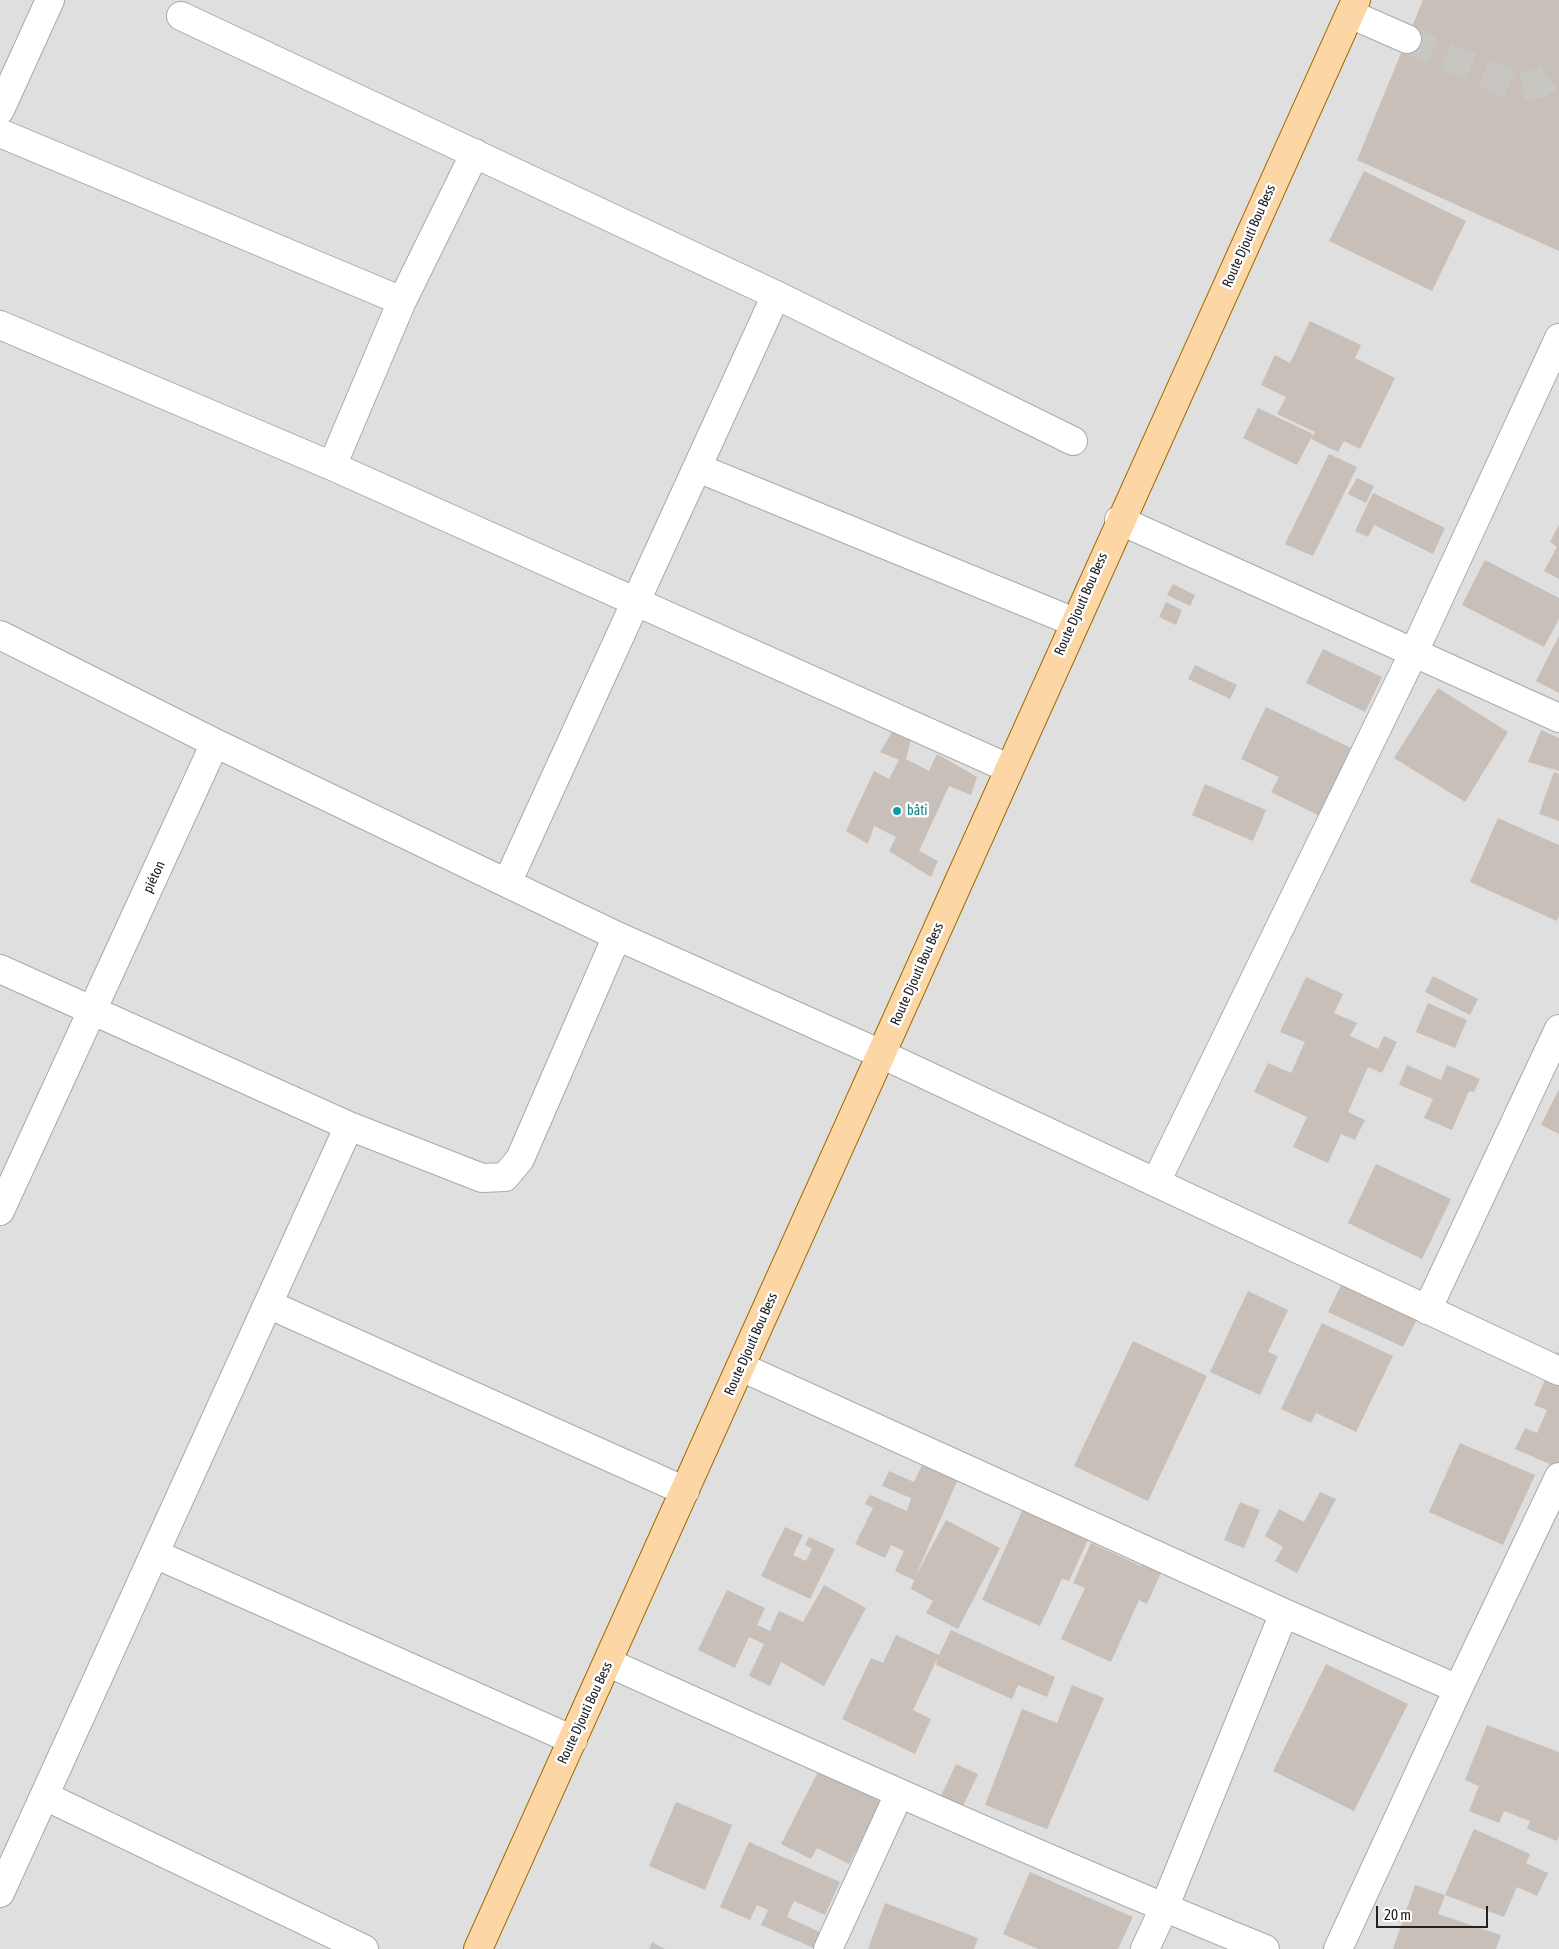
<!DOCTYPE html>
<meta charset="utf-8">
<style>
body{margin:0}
#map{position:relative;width:1559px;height:1949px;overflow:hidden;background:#f2efe9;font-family:"Asap Condensed",sans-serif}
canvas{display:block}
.scale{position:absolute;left:1376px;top:1906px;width:112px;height:22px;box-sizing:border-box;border:2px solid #222;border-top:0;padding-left:6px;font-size:15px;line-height:18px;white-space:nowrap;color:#222;-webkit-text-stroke:4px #fff;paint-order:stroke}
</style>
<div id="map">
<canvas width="1559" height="1949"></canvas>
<div class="scale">20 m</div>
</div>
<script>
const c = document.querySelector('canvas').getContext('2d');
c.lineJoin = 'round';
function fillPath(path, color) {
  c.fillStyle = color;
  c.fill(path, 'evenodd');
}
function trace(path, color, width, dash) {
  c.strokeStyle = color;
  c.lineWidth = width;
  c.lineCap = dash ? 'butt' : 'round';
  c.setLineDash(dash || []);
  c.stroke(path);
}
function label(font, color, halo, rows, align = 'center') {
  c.font = font + ' "Asap Condensed",sans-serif';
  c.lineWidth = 5;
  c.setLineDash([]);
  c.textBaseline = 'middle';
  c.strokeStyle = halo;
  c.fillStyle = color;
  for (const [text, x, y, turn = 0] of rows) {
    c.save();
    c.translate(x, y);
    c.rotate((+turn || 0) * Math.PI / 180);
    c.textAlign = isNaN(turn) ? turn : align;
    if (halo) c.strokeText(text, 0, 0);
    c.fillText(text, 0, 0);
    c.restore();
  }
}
fillPath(new Path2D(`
 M0 0H1559V1949H0Z`), '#e0dfdf');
fillPath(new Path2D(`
 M1423 0H1559V251L1357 160Z
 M1364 171 1466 221 1432 291 1329 241Z
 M1310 321 1361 345 1355 358 1395 378 1360 449 1344 441 1338 452 1311 439 1315 432 1277 414 1286 397 1261 385 1275 355 1290 363Z
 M1258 408 1313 434 1297 465 1243 438Z
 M1329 454 1357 467 1313 556 1285 544Z
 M1357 478 1374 486 1366 503 1348 494Z
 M1373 493 1445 528 1433 554 1374 525 1368 537 1355 531Z
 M1559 525V579L1544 571 1557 547 1550 542Z
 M1485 560 1559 598V619L1544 647 1462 605Z
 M1173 584 1195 595 1190 606 1167 595Z
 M1166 602 1182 610 1176 625 1159 617Z
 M1559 636V693L1536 681Z
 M1323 649 1382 677 1365 712 1306 683Z
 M1195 665 1237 685 1230 699 1188 679Z
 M1438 688 1508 732 1465 802 1394 758Z
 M1266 707 1353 749 1320 816 1271 792 1279 777 1241 759Z
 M1541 730 1559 738V771L1528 762Z
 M892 732 911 739 906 759 929 771 937 754 977 777 971 795 949 786 919 851 938 861 931 877 889 851 896 837 874 826 868 844 846 831 874 771 889 779 899 760 880 752Z
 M1554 772 1559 774V821L1539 814Z
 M1205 784 1266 810 1253 841 1192 815Z
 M1498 818 1559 845V916L1557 921 1470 882Z
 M1433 976 1478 999 1470 1015 1425 992Z
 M1306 977 1343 994 1334 1013 1357 1023 1350 1036 1378 1049 1384 1036 1397 1042 1382 1073 1368 1067 1348 1112 1365 1120 1355 1140 1341 1134 1328 1163 1293 1147 1307 1117 1254 1092 1268 1063 1291 1073 1305 1042 1280 1032Z
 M1428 1003 1467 1020 1455 1048 1416 1032Z
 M1407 1065 1441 1080 1447 1065 1480 1079 1474 1092 1469 1091 1452 1130 1424 1118 1433 1099 1399 1085Z
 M1559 1089V1134L1541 1125Z
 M1376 1164 1451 1199 1422 1259 1348 1223Z
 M1344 1279 1419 1315 1403 1347 1328 1312Z
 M1248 1291 1288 1310 1268 1352 1278 1356 1260 1395 1210 1372Z
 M1322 1323 1393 1356 1356 1432 1316 1413 1311 1423 1281 1409Z
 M1133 1341 1207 1376 1148 1501 1074 1466Z
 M1557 1352 1559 1353V1468L1515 1449 1525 1428 1537 1433 1547 1410 1534 1405Z
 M1460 1443 1535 1475 1503 1545 1429 1512Z
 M927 1454 962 1470 915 1577 946 1520 1000 1548 958 1629 926 1613 933 1601 911 1589 914 1580 895 1571 904 1551 891 1545 885 1558 855 1544 873 1508 865 1504 870 1495 907 1511 911 1498 882 1486 889 1471 914 1482Z
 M1320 1492 1336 1499 1297 1573 1275 1561 1283 1547 1265 1536 1279 1509 1304 1522Z
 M1027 1500 1093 1529 1069 1581 1062 1579 1040 1626 982 1600Z
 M1240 1502 1260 1510 1244 1548 1224 1540Z
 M785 1527 803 1535 793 1555 806 1561 812 1549 805 1545 809 1537 835 1549 810 1599 761 1576Z
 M1091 1543 1141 1566 1145 1558 1164 1566 1147 1604 1139 1600 1111 1662 1061 1639 1085 1588 1073 1583Z
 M824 1585 866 1608 824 1686 781 1662 770 1686 749 1676 764 1644 749 1637 735 1668 698 1650 727 1590 765 1608 757 1625 770 1631 779 1611 803 1622Z
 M951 1630 1055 1677 1047 1697 1018 1685 1012 1699 936 1665 938 1657 913 1710 931 1719 915 1754 842 1719 871 1658 883 1663 896 1635 939 1655Z
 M1326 1664 1408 1704 1354 1811 1273 1771Z
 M1072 1685 1104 1698 1047 1829 985 1805 1022 1709 1057 1723Z
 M1487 1725 1559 1752V1836L1557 1841 1527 1829 1530 1821 1504 1811 1499 1823 1469 1811 1479 1786 1465 1780Z
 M956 1764 978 1774 963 1806 941 1796Z
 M819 1770 881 1802 849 1864 817 1848 811 1859 781 1844Z
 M676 1802 732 1825 705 1890 649 1866Z
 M1474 1829 1530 1854 1526 1863 1548 1873 1537 1896 1517 1887 1504 1917 1445 1895Z
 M749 1842 840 1882 825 1915 794 1901 787 1917 824 1934 816 1949 761 1925 768 1910 757 1905 750 1920 720 1907Z
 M1030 1872 1133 1917 1118 1949H1038L1003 1934Z
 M1415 1885 1445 1895 1438 1914 1501 1935 1496 1949H1393Z
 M885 1903 978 1938 974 1949H868Z
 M652 1942 665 1949H649Z`), '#c7bfb8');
trace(new Path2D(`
 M1407 39 1518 88 1541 83 1559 69`), '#c8c6c1', 28, [28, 14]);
const minor = new Path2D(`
 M1350 14 1407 39
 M181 16 776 295 1073 441
 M0 110 50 0
 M0 133 402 301
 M0 325 332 466 1008 768
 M332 466 402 301 475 153
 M698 468 1074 622
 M1119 520 1559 718
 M0 635 215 743 617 936 881 1054 1559 1371
 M507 883 776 295
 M0 969 349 1126 482 1178 505 1177 520 1159 617 936
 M1156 1182 1414 652 1559 338
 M0 1211 215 743
 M268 1304 685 1491
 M1427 1310 1559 1029
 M741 1367 1284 1613 1458 1689
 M155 1554 573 1740
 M609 1663C826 1761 1044 1859 1265 1949
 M45 1796 364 1949
 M0 1893 349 1126
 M828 1949 899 1794
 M1145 1949 1164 1908 1284 1613
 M1338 1949 1458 1689 1559 1477`);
const major = new Path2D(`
 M478 1949C774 1301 1060 648 1356 0`);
trace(minor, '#a9a9a9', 30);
trace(major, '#a06b00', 30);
trace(minor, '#fff', 28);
trace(major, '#fcd6a4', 28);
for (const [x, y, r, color] of [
 [897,811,5,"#0f9aa8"]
]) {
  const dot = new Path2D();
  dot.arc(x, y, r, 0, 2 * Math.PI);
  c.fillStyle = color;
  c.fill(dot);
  trace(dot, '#fff', 2);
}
label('14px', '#222', '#fff', [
 ["Route Djouti Bou Bess",1249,236,-66],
 ["Route Djouti Bou Bess",1081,604,-66],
 ["piéton",154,877,-65],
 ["Route Djouti Bou Bess",917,974,-66],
 ["Route Djouti Bou Bess",751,1344,-66],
 ["Route Djouti Bou Bess",585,1713,-65]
]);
label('14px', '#0d838f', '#fff', [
 ["bâti",907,811]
], 'left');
</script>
